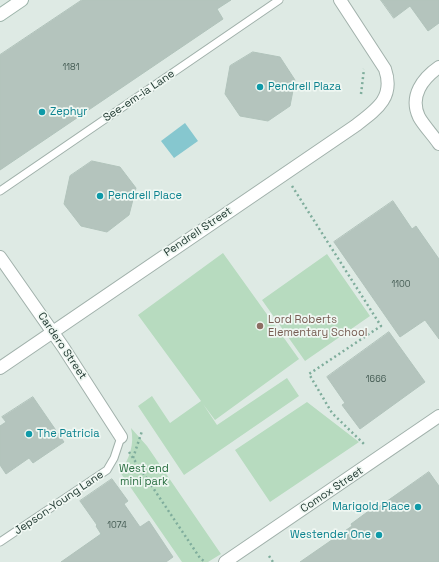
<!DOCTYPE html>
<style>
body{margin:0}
canvas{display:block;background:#deeae4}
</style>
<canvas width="439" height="562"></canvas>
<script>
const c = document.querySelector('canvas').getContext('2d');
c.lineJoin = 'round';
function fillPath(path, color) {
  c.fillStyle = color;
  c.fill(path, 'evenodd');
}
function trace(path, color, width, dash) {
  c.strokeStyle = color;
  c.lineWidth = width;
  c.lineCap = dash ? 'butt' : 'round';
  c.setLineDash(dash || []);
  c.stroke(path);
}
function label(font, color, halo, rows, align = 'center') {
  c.font = font + ' "Space Grotesk",sans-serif';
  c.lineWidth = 3.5;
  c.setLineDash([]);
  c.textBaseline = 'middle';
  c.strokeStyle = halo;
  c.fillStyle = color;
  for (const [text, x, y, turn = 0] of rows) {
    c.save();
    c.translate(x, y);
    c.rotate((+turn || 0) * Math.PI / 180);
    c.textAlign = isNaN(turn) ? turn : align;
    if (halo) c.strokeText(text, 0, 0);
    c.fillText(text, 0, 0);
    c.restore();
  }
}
fillPath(new Path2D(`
 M223 253 299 359 215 420 203 404 217 425 287 378 299 396 184 475 138 406 152 396 170 423 201 401 138 315Z
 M327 254 370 316 305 361 262 300Z
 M307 402 359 442 270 502 235 450Z
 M131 428 147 446 221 554 208 562H182L120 472C129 460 135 444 131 428Z`), '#b7dbbf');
fillPath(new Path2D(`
 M185 123 198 141 174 158 161 141Z`), '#86c7cf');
const building = new Path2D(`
 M82 0H231L217 9 223 19 0 170V55Z
 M381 0H439V23L428 31 410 6 394 18Z
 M253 52 280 57 295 80 290 106 268 121 240 116 225 94 230 66Z
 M92 161 120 167 136 188 129 215 107 232 81 226 64 204 70 176Z
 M393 201 412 229 416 226 439 259V339L425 320 400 337 334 242Z
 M389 332 425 382 360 429 342 405 345 403 327 377Z
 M33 397 64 442 33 463 29 458 6 474 0 465V426L6 422 2 417Z
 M429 472 439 486V562H300L352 526 351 524 370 510 371 512Z
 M112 479 128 501 124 504 140 527 149 521 173 557 166 562H61L101 534 96 526 97 525 80 501Z`);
fillPath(building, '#b4c4bd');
trace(building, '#b1c3bb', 1);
const lane = new Path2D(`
 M0 191 279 0
 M0 542 107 470 114 458 121 437`);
const street = new Path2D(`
 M439 67C423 78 409 96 419 117 424 126 433 135 439 144
 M0 257 63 347 121 437
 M0 368 355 126C376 110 395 98 385 69L340 0
 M225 562 439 416`);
const secondary = new Path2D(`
 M0 15 22 0`);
trace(lane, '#a1b1ab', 9);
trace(street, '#a1b1ab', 14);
trace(secondary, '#9eb5ab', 14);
trace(new Path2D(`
 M361 94 364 69
 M292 186 381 326 309 374 332 413 364 444
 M129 452 200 558 205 562
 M133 458 142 431
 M269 556 273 562`), '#7fad9c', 2.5, [2, 3]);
trace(lane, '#fff', 7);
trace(street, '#fff', 12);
trace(secondary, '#fff', 12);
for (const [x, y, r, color] of [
 [260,87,4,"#0f9aa8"],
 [42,112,4,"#0f9aa8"],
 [100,196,4,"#0f9aa8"],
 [260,326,4,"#8d6e63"],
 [29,434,4,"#0f9aa8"],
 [418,507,4,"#0f9aa8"],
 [379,535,4,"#0f9aa8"]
]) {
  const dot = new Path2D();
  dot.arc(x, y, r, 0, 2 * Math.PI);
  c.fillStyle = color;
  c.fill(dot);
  trace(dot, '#eff7f2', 1.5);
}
label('9px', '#455c54', null, [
 ["1181",71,68],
 ["1100",401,285],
 ["1666",376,380],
 ["1074",117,526]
]);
label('11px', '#0d838f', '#eff7f2', [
 ["Pendrell Plaza",268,87],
 ["Zephyr",50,112],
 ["Pendrell Place",108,196],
 ["The Patricia",37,434],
 ["Marigold Place",410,507,"right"],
 ["Westender One",371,535,"right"]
], 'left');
label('11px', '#203931', '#eff7f2', [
 ["See-em-ia Lane",139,96,-34],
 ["Pendrell Street",198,232,-34],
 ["Cardero Street",62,346,56],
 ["Comox Street",332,490,-34],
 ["Jepson-Young Lane",59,503,-34]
]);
label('11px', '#785e54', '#eff7f2', [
 ["Lord Roberts",268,320],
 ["Elementary School",268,333]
], 'left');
label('11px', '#2b6f42', '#eff7f2', [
 ["West end",144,469],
 ["mini park",144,482]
]);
</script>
